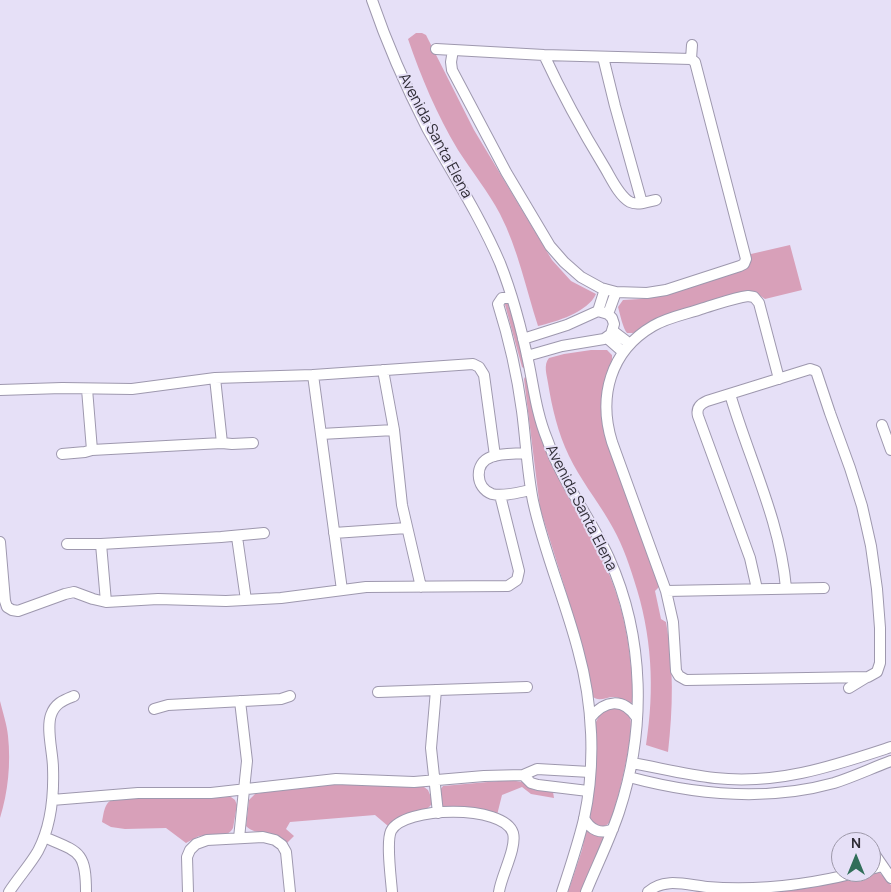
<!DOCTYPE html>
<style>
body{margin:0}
#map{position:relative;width:891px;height:892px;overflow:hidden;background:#e6e0f7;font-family:Manrope,sans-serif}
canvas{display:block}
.north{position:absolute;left:831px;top:832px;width:50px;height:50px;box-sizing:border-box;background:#e6e0f7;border:1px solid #9d98a9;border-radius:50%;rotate:0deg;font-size:14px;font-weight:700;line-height:20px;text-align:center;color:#2f2c35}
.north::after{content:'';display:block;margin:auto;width:18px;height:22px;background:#316e5a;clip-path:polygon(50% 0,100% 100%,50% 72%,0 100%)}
</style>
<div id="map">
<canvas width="891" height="892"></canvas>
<div class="north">N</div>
</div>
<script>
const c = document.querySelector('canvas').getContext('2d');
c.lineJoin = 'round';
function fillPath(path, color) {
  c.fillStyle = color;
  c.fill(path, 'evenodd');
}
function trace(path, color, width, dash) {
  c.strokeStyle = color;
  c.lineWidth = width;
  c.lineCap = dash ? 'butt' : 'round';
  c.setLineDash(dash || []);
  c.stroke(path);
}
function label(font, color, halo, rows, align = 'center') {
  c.font = font + ' Manrope,sans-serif';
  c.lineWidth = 4;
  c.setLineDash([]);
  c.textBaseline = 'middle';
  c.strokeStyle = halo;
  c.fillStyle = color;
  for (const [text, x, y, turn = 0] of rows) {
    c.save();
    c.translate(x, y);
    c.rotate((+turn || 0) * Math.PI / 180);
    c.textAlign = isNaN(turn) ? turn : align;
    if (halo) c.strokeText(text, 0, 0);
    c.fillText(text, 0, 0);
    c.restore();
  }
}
fillPath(new Path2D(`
 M416 33H422L426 35 474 130 552 260 571 281 596 294C588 312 556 322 538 326 526 289 518 249 500 214 488 191 472 172 458 150 437 115 421 77 408 39Z
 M790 245 802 290 765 299 756 293 633 333H627C623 329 620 314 618 307L623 300 640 299 668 293 749 263 751 254Z
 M504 301 507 302 516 326 525 369 522 367Z
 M591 350H607L612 355V360L606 375 602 393 603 426 654 571 659 587 655 591 661 619 666 622C674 665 673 709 668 752L646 745C655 689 652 634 634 580 628 560 620 539 609 521 596 499 580 479 569 456 558 433 552 408 548 383 547 375 543 365 549 358L564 354Z
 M525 377 527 378C533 407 539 435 551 462 569 504 598 541 613 584 627 621 632 661 633 700L631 704C626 702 621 698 615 697 607 696 599 703 592 696L580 637 540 508 524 379Z
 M0 701C3 713 7 725 8 736 11 764 8 792 0 818Z
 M611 708C619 708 626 710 630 718 635 731 617 808 610 821 607 827 602 827 596 827L590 818 593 788 596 722 601 712Z
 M510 780 522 782 534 790 553 792 554 798 531 794 522 787 502 795 497 815 445 808 441 804 440 790 443 786Z
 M345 782 424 787 428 790 433 802C427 813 415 812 404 815 398 817 393 821 388 826L375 815 290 822 286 829 294 836 286 844C273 828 256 837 246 826L249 800 255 794 320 783Z
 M231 797 235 800 237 805 233 828 231 831 227 834 199 836 186 843 166 828 125 829 111 827 102 822C104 813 104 802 114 799Z
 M587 826 605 837 598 851 581 892H568L582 850Z
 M878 871 891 885V892H775C811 889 844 882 878 871Z`), '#d8a0b9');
const minor = new Path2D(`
 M372 0C387 44 406 87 427 128 452 173 480 216 500 263 513 296 522 331 529 365 534 390 537 415 547 439 562 482 590 517 609 558 645 638 646 730 619 812 610 839 597 865 586 892
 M436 49 544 55 691 59
 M453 50 451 62 452 70 506 172 550 246 564 262 581 277 601 288 616 292 647 293 666 290 740 266 744 264 746 259 695 62 691 59 692 45
 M544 55C562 94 583 132 605 168 611 178 619 196 630 202 638 206 649 201 656 200
 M603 57 615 106 642 203
 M512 298H502L498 304C509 339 517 374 522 411 526 441 527 471 533 501 544 552 565 600 578 650 593 704 596 764 584 819 578 844 570 868 562 892
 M598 311 605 289
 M608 314 616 292
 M613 331 630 344
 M607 338 623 352
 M523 339 567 325 598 311 608 314 612 318 614 324 611 334 604 339 562 346 527 356
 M383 370 394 430 402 505 421 587
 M313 375 342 590
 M215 378 222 443
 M87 389 92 450
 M0 390 62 388 132 389 215 378 313 375 473 364 479 367 484 375 495 456
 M730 394C749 459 780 520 786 588
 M882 425 891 450
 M321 434 394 430
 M526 453C515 454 501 453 491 457 474 463 475 488 492 494 503 497 520 492 531 490
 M62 454 85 452 92 450 222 443 232 444 253 443
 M334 533 407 528
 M237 537 246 600
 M0 542 5 601 7 607 12 610 18 611 65 594 74 592 93 599 106 602 158 599 226 601 281 598 366 587 508 586 517 580 519 571 500 495
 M67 544H101L221 537 264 533
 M101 544 106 602
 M757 589 750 558 698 416C696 408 700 404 707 401L810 369 816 371 830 413 850 468 862 506 871 546 877 589 880 628V663L877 672 868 677 686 680 679 676 676 671 673 622 666 591 612 442C598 397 610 351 653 326 668 317 687 314 704 308 718 304 733 298 748 296L754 297 759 303 779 379
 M666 591 824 588
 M849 688 867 677
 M436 690 431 748 438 813
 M378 692 527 687
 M154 709 168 705 281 699 290 696
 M590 718C605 700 623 697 637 718
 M632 763C660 768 687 775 715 778 778 785 833 766 891 747
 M523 775 531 783 538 785 588 791
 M629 777C696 795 766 802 834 783 853 777 872 768 891 761
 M52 800 138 793H211L336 779 414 782 484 776 523 775 537 769 590 772
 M584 818C590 830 601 835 613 829
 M44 837C79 852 86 851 86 892
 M239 838 247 761 240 701
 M871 849 891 878
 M871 869 882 866
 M9 892C18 878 30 865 38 851 51 826 54 796 53 768 53 753 46 729 51 715 55 703 64 700 74 696
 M188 892 187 857 190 850 196 844 207 840 263 837 275 840 282 845 286 852 290 892
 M392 892C391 878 386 842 391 831 403 806 504 804 513 833 517 848 501 876 499 892
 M648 892C664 877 687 885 707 887 758 891 809 885 859 872`);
trace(minor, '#9e98ae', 12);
trace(minor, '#fff', 10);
label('15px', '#2f2c35', '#e6e0f7', [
 ["Avenida Santa Elena",435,136,62],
 ["Avenida Santa Elena",581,508,63]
]);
</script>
